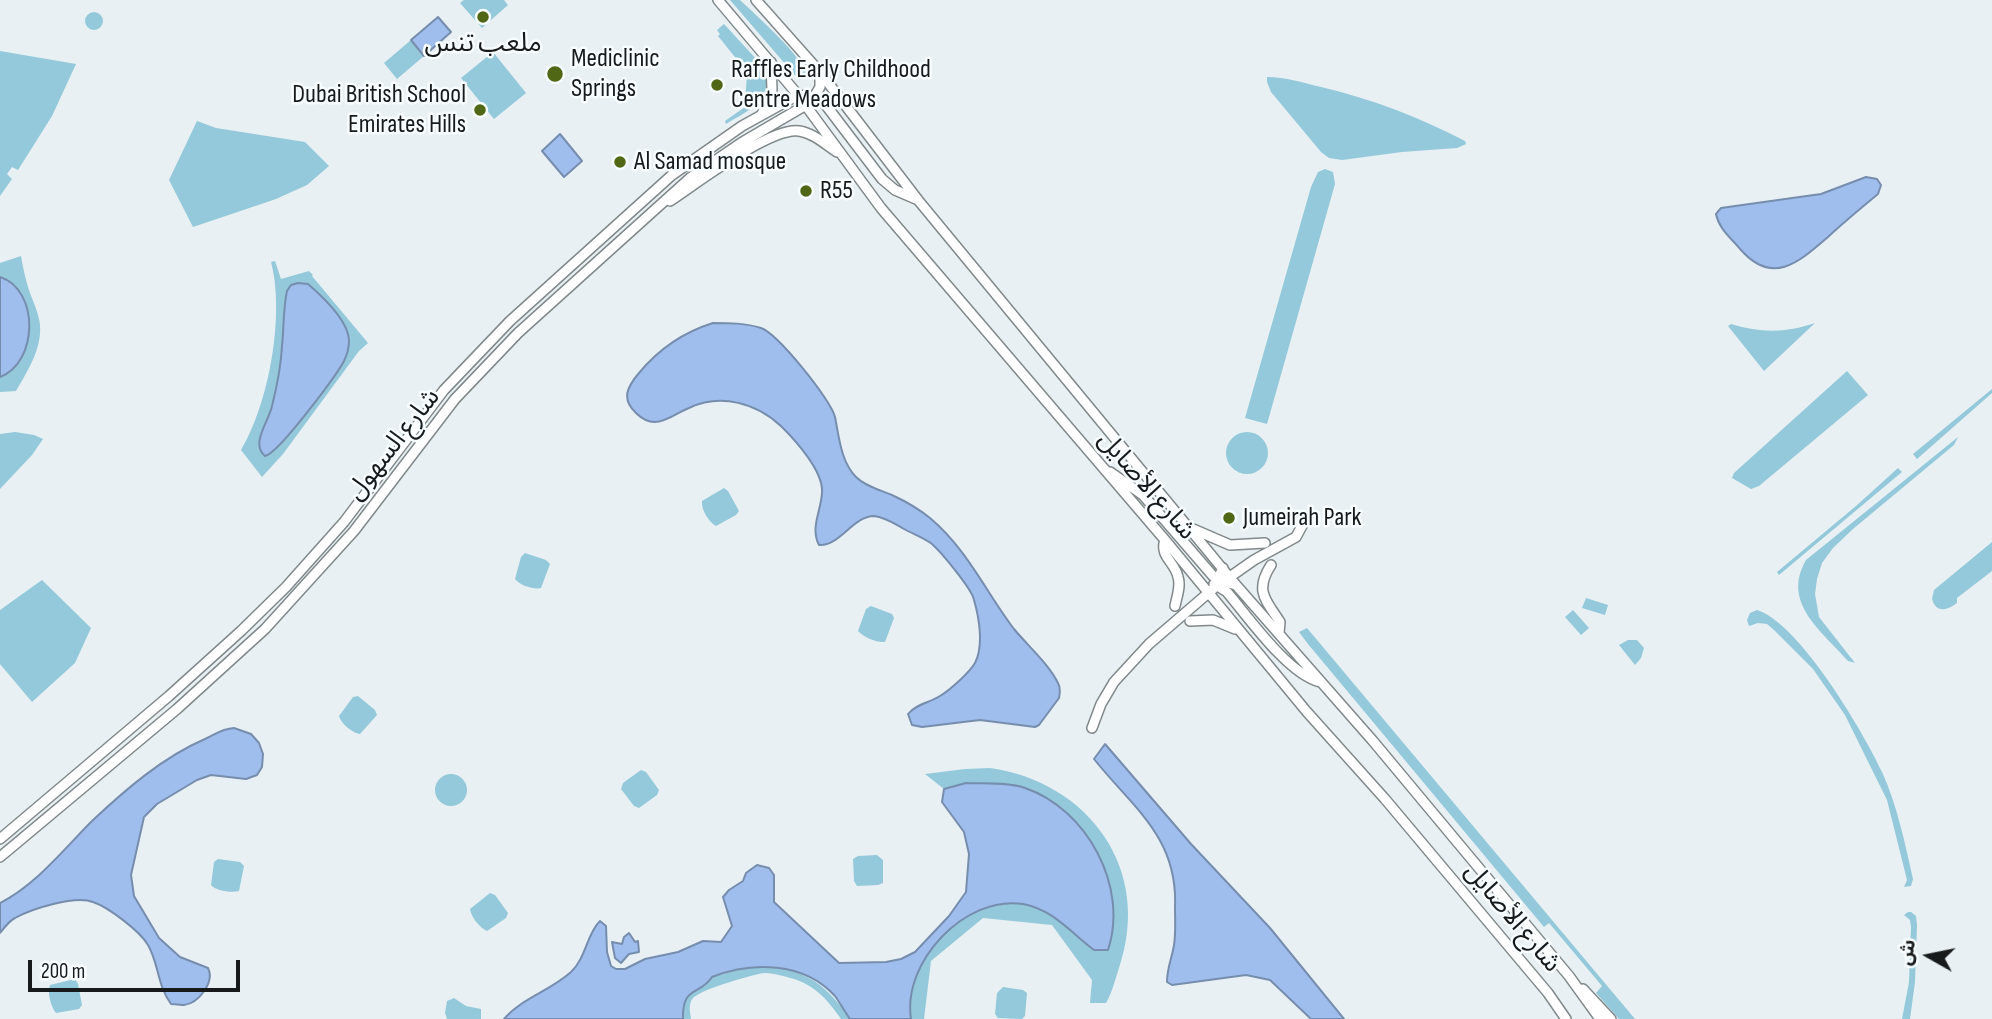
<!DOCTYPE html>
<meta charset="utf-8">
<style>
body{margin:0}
#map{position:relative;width:1992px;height:1019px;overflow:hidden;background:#e8f0f3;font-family:"Sofia Sans Condensed","Noto Sans Arabic",sans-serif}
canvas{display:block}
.north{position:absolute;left:1894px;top:921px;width:70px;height:70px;-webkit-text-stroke:5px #f8fdff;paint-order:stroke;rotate:279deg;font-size:19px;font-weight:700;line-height:28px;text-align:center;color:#171a1b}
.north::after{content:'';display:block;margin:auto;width:24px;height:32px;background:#171a1b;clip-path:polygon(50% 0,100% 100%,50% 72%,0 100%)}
.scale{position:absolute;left:28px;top:960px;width:212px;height:32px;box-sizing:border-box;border:4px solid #171a1b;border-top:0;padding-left:9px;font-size:21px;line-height:24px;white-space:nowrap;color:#171a1b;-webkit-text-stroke:5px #f8fdff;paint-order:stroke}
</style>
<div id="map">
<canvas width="1992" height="1019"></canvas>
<div class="north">ش</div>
<div class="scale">200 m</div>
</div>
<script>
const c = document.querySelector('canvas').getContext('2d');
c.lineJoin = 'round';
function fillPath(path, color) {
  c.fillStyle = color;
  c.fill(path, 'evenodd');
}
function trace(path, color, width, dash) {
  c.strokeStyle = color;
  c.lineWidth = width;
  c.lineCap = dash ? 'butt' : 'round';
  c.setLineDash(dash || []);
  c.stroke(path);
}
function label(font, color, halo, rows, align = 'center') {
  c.font = font + ' "Sofia Sans Condensed","Noto Sans Arabic",sans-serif';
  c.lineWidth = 5;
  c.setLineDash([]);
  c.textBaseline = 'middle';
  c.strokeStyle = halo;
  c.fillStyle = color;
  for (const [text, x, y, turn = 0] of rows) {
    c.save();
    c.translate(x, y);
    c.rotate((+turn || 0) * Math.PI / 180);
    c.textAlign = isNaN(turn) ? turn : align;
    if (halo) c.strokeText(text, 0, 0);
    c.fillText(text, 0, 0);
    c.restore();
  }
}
fillPath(new Path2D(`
 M464 0H504L508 5 482 28 460 3Z
 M730 0H740C760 19 799 53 809 77L799 80Z
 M85 21a9 9 0 1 1 18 0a9 9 0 1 1-18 0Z
 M724 24 759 62 758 70 766 76C770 103 745 112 726 124L725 121 745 107 747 72 718 36 720 34 717 30Z
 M411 40 424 56 397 79 384 63Z
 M0 51 76 64 52 116 18 170 12 167 7 174 12 179 0 196Z
 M493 52 526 93 494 119 461 78Z
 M1267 77C1285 77 1304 83 1321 87 1372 99 1419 117 1465 141L1466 144 1457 148 1402 152 1342 160 1329 158 1321 152 1271 92 1267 82Z
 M197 121 216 128 305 142 329 166 307 185 276 199 193 227 169 180Z
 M1325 169 1333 172 1335 184 1267 424 1245 418 1311 187 1318 172Z
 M21 256C23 268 26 282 30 293 34 304 39 314 40 325 42 349 27 372 16 391L0 392V263Z
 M275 261 281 279 309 271 313 275 312 276 368 343 359 351 283 454 262 477 241 450C269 404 285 314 271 262Z
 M1815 323 1764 371 1728 326 1731 324C1761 333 1786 333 1815 323Z
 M1847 371 1868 395 1759 486 1751 489 1732 478 1734 473Z
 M1992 389V393L1917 459 1913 454Z
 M1226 453a21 21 0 1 1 42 0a21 21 0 1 1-42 0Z
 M15 432 34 435 43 439 32 455 0 489V434Z
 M1958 437 1954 445 1853 529 1833 548 1822 563 1817 579 1815 594 1819 617 1855 663 1848 661C1822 631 1781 603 1806 560Z
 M1898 468 1902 472 1779 575 1777 572 1856 506Z
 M724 488 728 491 739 511 736 515 716 526C709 522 701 510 702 501Z
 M1992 542V571L1957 598V603C1947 611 1936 613 1932 599L1934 590Z
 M525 553 546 560 550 564 541 588C534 590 519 585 515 579L521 557Z
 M42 580 91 628 75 663 32 702 0 664V610Z
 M1586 598 1608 605 1605 615 1582 608Z
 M871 606 892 614 894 618 885 642C877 643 863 637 858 631L866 609Z
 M1573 610 1589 628 1581 635 1565 617Z
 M1757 610C1799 623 1863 731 1882 772 1897 805 1905 843 1913 879L1911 886 1904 887 1907 880 1887 800 1845 715 1813 669 1774 630 1767 624 1758 623 1749 626 1747 620 1750 613Z
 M1307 628 1635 1019H1619L1596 993 1602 986 1549 923 1544 927 1308 644 1299 632Z
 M1628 640H1637L1644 648 1641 658 1635 665 1619 645Z
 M358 696 375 710 377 715 360 734C353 733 341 724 339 716L353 697Z
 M990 768C1089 782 1153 870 1119 968 1115 980 1112 993 1106 1003H1090L1092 980 1052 925 983 918 931 961 924 1019H911C902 962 965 895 1023 904 1054 910 1070 932 1094 950H1108L1114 916 1049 800 1023 787 966 783 944 789 925 774 965 769Z
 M641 770 646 772 659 790 657 795 639 808 634 806 621 789 623 783Z
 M435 790a16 16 0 1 1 32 0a16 16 0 1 1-32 0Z
 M877 855 883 860V883L878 885 857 886 854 881 853 859 858 856Z
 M218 859 240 862 244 866 239 891C231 893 216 891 211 885L214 862Z
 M490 893 495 895 508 913 506 918 487 931C480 928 471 917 470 909Z
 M1908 912H1911L1916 916 1917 925 1915 982 1910 1019H1902L1909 982 1911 927 1910 920 1904 915Z
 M752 966C799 966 824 980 850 1019H841C829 1002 817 987 797 980 788 977 774 973 765 973 753 974 700 990 693 998 688 1004 690 1012 691 1019H683C682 985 700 996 712 977Z
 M75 979 78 984 82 1005 79 1009 56 1013C51 1007 47 993 50 985Z
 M1003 987 1023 990 1027 993 1025 1016 1022 1019 998 1018 995 1014 997 993Z
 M454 998 466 1006 481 1009V1019H447L445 1013 447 1001Z`), '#93c9da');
const water = new Path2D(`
 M438 17 451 32 424 56 411 40Z
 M560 134 582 161 564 177 542 151Z
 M1866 177 1877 179 1881 185 1878 194C1861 208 1844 222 1828 237 1799 262 1773 286 1741 250 1731 238 1719 229 1716 214L1721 208 1821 194Z
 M0 277C40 290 38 363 0 377Z
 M298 283 308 284C323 297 348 320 349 340 349 347 347 355 344 361 336 376 278 454 265 456 250 444 269 421 272 406 277 386 281 366 282 346 284 328 283 309 287 291L291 285Z
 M713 323C728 323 746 323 761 328 778 334 831 400 835 417 839 437 841 462 856 477 866 487 881 490 894 496 907 502 920 510 930 518 967 549 986 592 1014 629 1027 645 1049 664 1058 683 1061 688 1060 693 1059 698L1039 725 1035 727 980 720 922 727 912 725 908 714C916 704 929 703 940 696 950 690 969 673 975 663 984 646 979 617 974 600 972 589 941 552 932 544 924 538 913 534 904 529 895 524 885 517 874 516 853 516 839 547 819 545 810 528 821 511 822 493 824 472 796 441 782 427 757 403 721 393 689 408 678 412 667 422 655 422 648 422 641 418 636 413 621 399 627 387 639 373 658 350 684 332 713 323Z
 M234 728 251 734 259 743 263 754 262 767 257 775 246 779 211 775 197 780 157 804 144 817 131 875 134 896 159 938 180 957 208 968C215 982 199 1003 184 1005 183 1005 172 1004 171 1004 157 985 159 964 148 945 140 931 108 907 93 902 75 895 31 909 15 918 9 921 4 928 0 933V903C36 885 64 849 92 821 125 790 163 757 205 739 216 734 221 729 234 728Z
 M1105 744 1191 844 1270 928 1344 1019H1311L1270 980 1246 975 1172 985 1167 982C1167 968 1172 958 1174 945 1176 932 1175 919 1175 907 1178 837 1133 808 1094 759Z
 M966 783C984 784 1008 782 1025 788 1087 809 1129 887 1108 950H1094C1070 932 1054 910 1023 904 965 895 902 962 911 1019H850C845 1012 840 1003 835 996 804 962 752 961 712 977 700 996 682 985 683 1019H504C522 998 550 991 571 972 586 958 587 933 600 921L606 926 607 952 611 966 616 969H625L645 959 678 952 703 941 721 942 732 926 723 897 729 890 743 881 746 873 757 865 769 868 774 875V902L839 963 886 962 901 959 915 952 949 916 966 892 969 854 964 832 942 802 944 789Z
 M629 933 635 942 638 941 639 952 629 954 621 963 615 958 612 942 622 944 624 937Z`);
fillPath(water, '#9fbeed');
trace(water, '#768dae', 2);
const secondary = new Path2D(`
 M718 0 798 95 881 208 1165 540 1307 712 1385 799 1548 993 1566 1019
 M756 0 819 71 918 200 1236 585 1373 741 1569 976 1600 1019
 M762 114 772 90 771 62
 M670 201C696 184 770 127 799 131 813 133 825 144 837 152
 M1110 472 1143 495 1213 576 1224 582 1236 585
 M1193 529 1230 545 1265 543
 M1165 540C1159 556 1175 562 1178 577 1181 586 1177 596 1175 606
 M1271 565C1254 591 1266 600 1280 622L1279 634
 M1227 579 1254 560 1296 537 1303 524
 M1214 584 1227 592C1249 618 1288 674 1320 682
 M1190 621 1213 620 1235 629
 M1092 728 1101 704 1114 682 1149 644 1213 589 1223 568
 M0 839 169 696 241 631 286 587 344 522 444 390 510 321 672 175 742 126 798 95 815 97 825 104 882 179 895 190 916 199
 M0 857 177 709 265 629 354 531 455 399 518 333 690 178 741 143 811 102 820 87V72
 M1583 989 1611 1019`);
trace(secondary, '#80888a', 12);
trace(secondary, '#fff', 9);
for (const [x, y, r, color] of [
 [483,17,7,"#506715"],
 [555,74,9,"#506715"],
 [717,85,7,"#506715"],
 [480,110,7,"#506715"],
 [620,162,7,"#506715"],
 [806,191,7,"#506715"],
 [1229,518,7,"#506715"]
]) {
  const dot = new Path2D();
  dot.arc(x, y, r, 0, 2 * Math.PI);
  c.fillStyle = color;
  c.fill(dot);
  trace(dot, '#f8fdff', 2.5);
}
label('26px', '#171a1b', '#f8fdff', [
 ["ملعب تنس",483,44,"center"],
 ["Mediclinic",571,59],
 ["Springs",571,89],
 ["Raffles Early Childhood",731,70],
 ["Centre Meadows",731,100],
 ["Dubai British School",466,95,"right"],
 ["Emirates Hills",466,125,"right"],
 ["Al Samad mosque",634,162],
 ["R55",820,191],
 ["Jumeirah Park",1243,518]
], 'left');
label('26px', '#171a1b', '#f8fdff', [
 ["شارع السهول",394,445,-52],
 ["شارع الأصايل",1146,486,49],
 ["شارع الأصايل",1512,918,50]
]);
</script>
